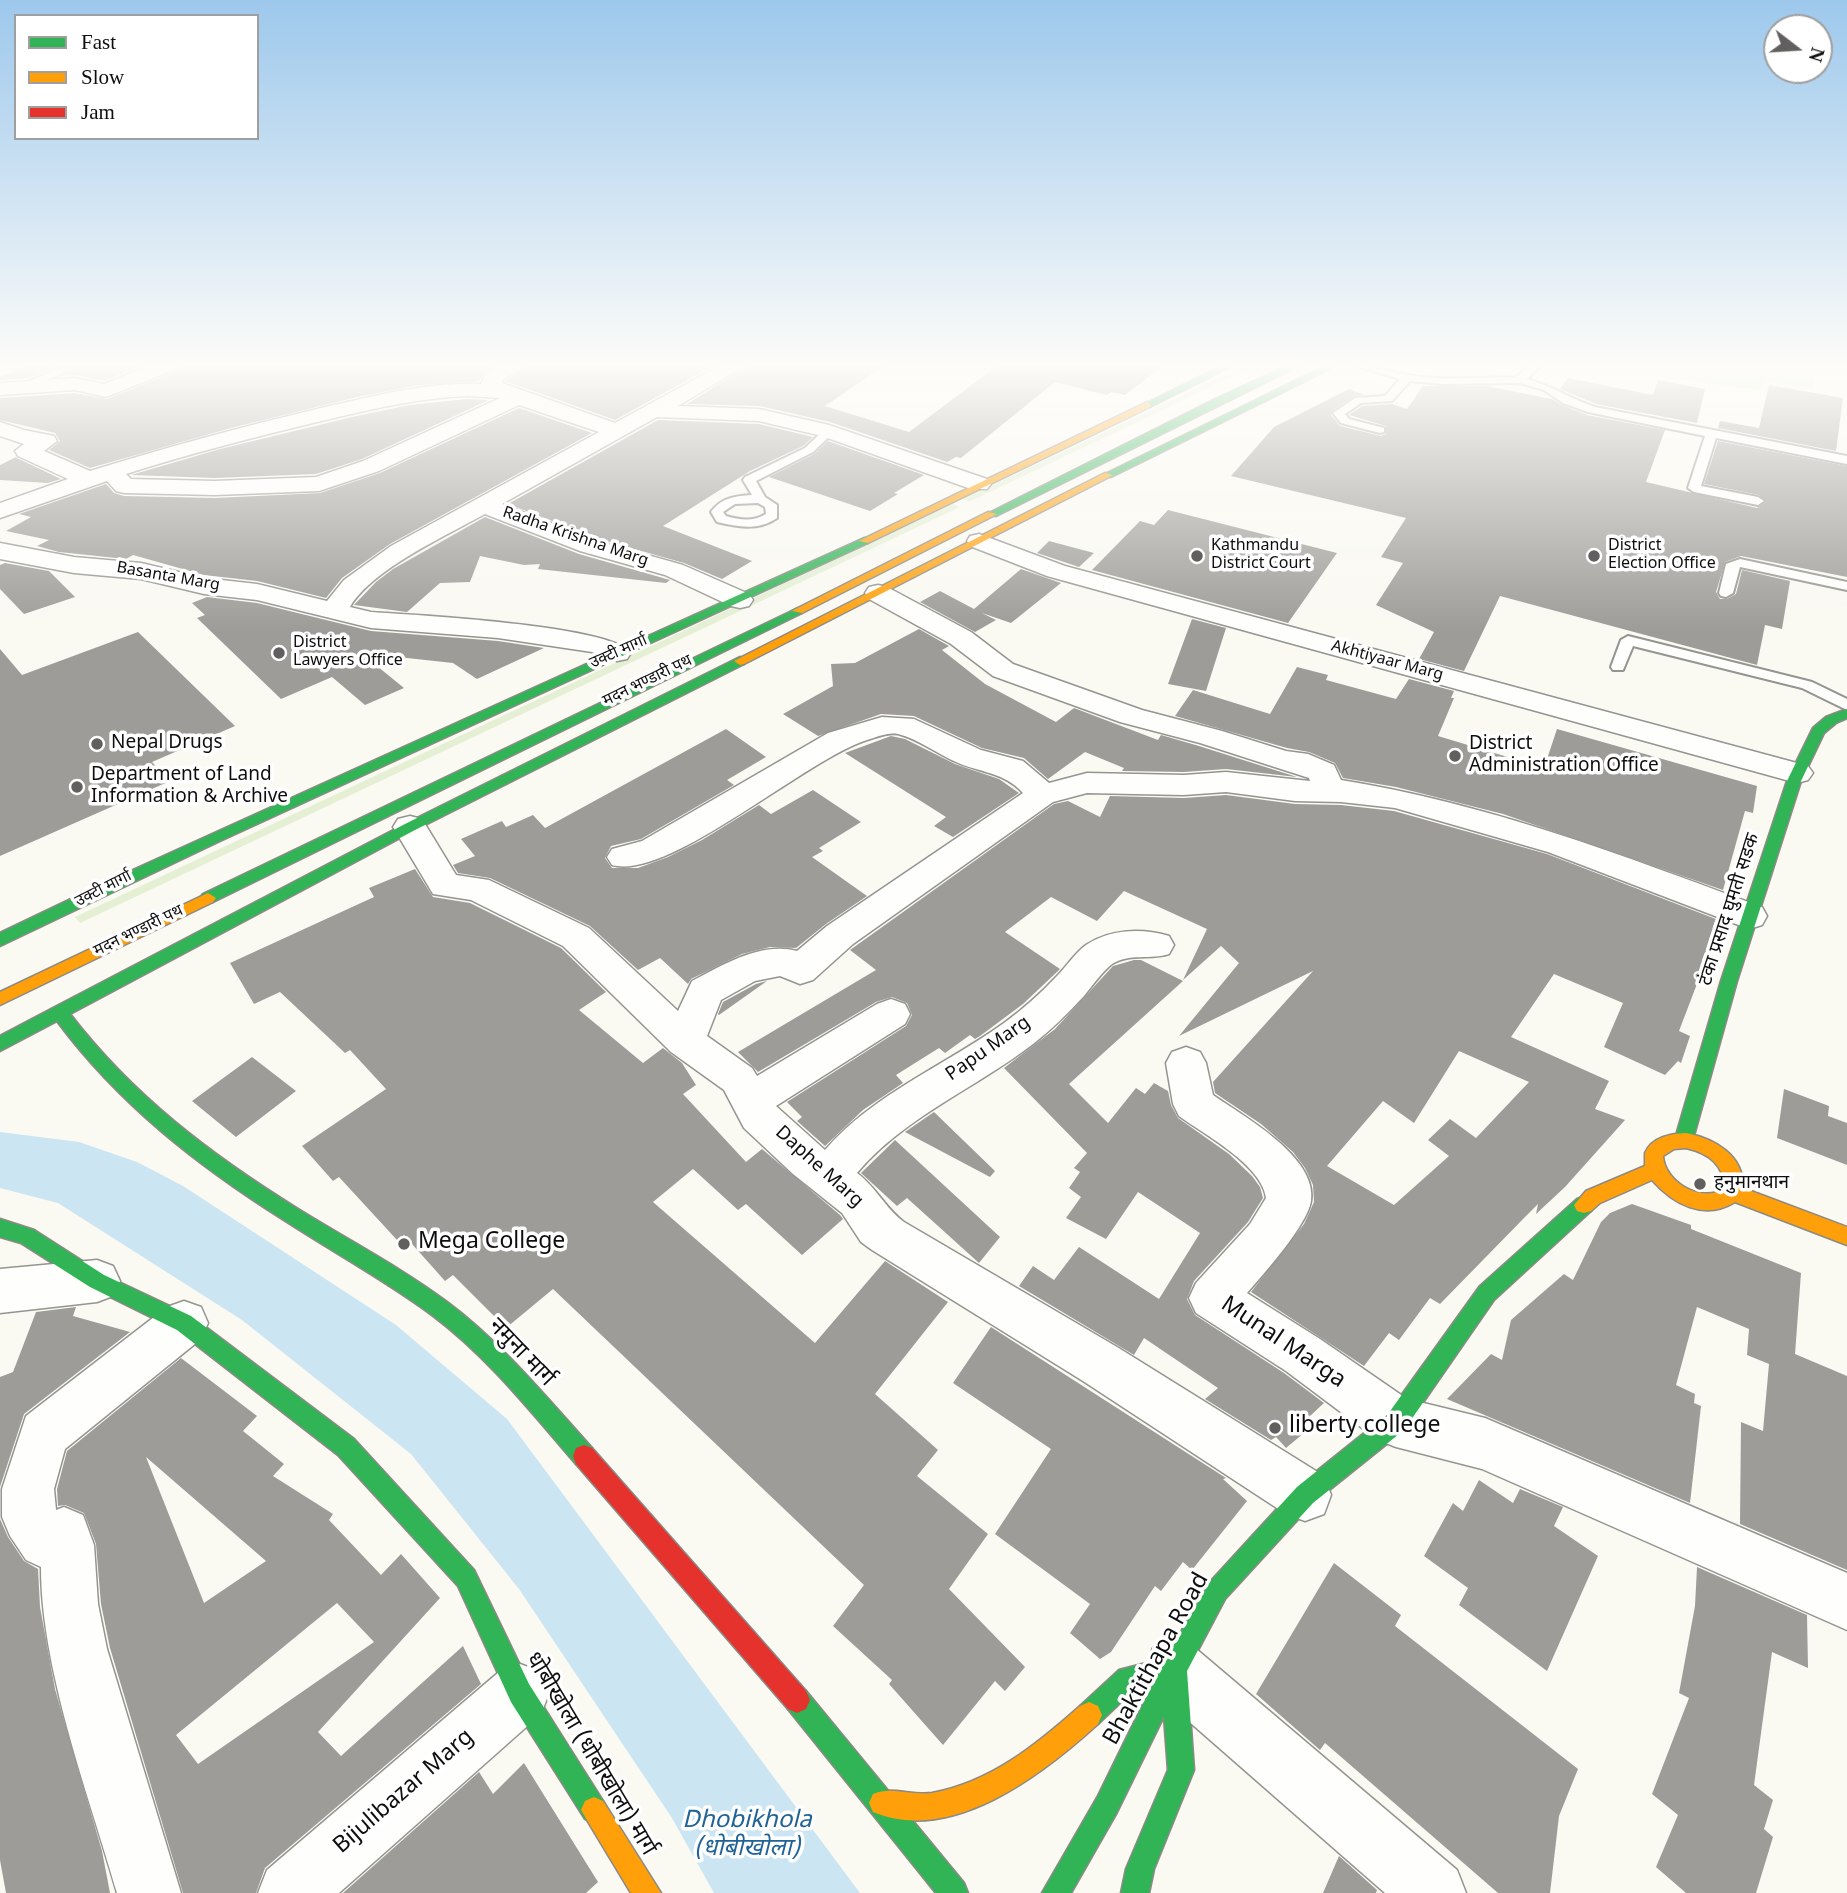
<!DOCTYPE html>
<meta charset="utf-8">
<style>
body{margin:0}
#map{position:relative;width:1847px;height:1893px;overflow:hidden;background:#faf9f2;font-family:Georgia,serif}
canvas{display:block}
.legend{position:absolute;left:14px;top:14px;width:245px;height:126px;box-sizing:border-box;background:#fff;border:2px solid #9f9f9f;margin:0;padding:9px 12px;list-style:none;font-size:21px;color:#0e0e0e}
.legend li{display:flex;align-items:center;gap:14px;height:35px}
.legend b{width:35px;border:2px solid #9f9f9f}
.north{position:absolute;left:1763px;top:14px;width:70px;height:70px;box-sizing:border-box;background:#fff;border:2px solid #9f9f9f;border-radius:50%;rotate:107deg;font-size:19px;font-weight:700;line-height:28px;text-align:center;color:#0e0e0e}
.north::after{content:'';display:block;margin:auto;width:24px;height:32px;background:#61605e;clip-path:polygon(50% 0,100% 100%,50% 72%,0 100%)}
</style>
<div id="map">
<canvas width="1847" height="1893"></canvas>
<ul class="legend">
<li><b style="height:9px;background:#30b455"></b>Fast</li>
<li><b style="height:9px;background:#ff9f0a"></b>Slow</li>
<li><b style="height:9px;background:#e5322d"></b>Jam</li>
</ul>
<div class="north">N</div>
</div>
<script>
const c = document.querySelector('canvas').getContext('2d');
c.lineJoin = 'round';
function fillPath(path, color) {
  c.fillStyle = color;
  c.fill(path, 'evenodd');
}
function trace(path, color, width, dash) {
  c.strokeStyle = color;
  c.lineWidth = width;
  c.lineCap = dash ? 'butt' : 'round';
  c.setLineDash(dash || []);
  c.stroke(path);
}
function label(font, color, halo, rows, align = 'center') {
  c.font = font + ' Georgia,"Noto Sans Devanagari",serif';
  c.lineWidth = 7;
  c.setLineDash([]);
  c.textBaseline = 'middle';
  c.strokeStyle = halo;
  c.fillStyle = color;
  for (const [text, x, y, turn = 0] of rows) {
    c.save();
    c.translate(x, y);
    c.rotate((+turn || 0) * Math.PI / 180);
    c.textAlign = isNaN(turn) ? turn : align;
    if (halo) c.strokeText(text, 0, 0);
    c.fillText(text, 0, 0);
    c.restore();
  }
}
fillPath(new Path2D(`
 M1246 365H1257L969 502 963 499Z
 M1640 365H1817L1813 389 1767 381 1759 390 1639 374 1637 373Z
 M953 504 960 507 80 923 75 917Z`), '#e4efd4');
fillPath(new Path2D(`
 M0 1132 79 1142 137 1162 183 1186 396 1325 507 1419 860 1893H714L672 1818 519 1589 411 1454 242 1320 58 1203 0 1188Z`), '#cce5f2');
fillPath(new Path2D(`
 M29 365H143L104 381 76 375 62 376 67 370 58 366 29 378 0 380V377Z
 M181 365H495L485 371 479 381 419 385 357 397 231 428 90 468 49 450 60 441 55 433 0 420V398L75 393 107 399 177 371Z
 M531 365H715L615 420 505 381Z
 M749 365H885L825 406 909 432 998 365H1164L1125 395 1111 392 1107 395 1055 382 961 458 956 457 947 462 830 422 760 406 687 404Z
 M1568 378 1653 395 1658 380 1705 389 1697 423 1596 404 1560 389Z
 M1769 385 1843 398 1836 451 1718 428 1720 421 1759 428Z
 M1423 386H1487L1552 399 1562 405 1587 415 1665 430 1646 482 1757 508 1766 502 1759 495 1704 484 1718 441 1847 466V577L1741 556 1725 562 1716 592 1720 599H1727L1736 594 1742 570 1790 581 1782 629 1765 625 1757 665 1500 596 1464 671 1419 659 1434 632 1376 605 1403 563 1381 557 1406 518 1231 476 1274 427 1349 389 1365 395 1354 396 1332 411 1331 415 1340 426 1381 436 1386 434V426L1349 415 1362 406 1392 404 1407 409Z
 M467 399 489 400 362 459 316 474 215 478 131 475 220 449 352 417 409 405Z
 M519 408 592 433 390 544 342 578 326 598 257 581 204 575 133 555 126 559 59 552 37 546 49 540 6 531 31 517 19 514 106 484 114 493 124 496 215 498 320 493 380 473Z
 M658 420 759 424 813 437 803 446 750 471 663 526 752 561 722 579 684 563 599 539 508 504Z
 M828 441 924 475 894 493 898 494 870 511 769 477 814 454Z
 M16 457 17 458 61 479 48 483 0 480V465Z
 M1168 510 1337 553 1288 623 1092 570 1140 521 1154 525Z
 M485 517 579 554 670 580 666 583 538 569 540 564 524 565 480 556 470 582 440 583 407 612 354 605 376 582 393 569Z
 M1049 541 1094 553 1079 567 1037 553Z
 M5 563 49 571 75 597 24 614 0 589V565Z
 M1021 569 1061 583 1011 623 982 613 996 620 975 632 920 602 940 591 974 609Z
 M207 597 257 603 371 631 498 641 544 648 477 679 453 663 361 653 404 688 365 705 332 677 281 699 197 618 205 615 192 603Z
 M1192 619 1226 628 1206 691 1168 684Z
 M919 629 949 646 942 650 985 684 1056 722 1074 708 1158 740 1161 735 1199 746 1297 777 1226 769 1184 772 1122 771 1124 768 1085 752 1048 779 1024 758 982 748 914 716 881 714 818 736 783 714 833 686 831 664 855 663Z
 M138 632 235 726 152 762 170 781 0 856V649L22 675Z
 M1297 667 1328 675 1326 680 1396 699 1409 679 1454 691 1451 698H1454L1438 736 1544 768 1557 729 1757 786 1753 813 1745 811 1723 890 1503 814 1396 787 1343 778 1335 763 1309 752 1287 748 1175 716 1193 690 1270 714Z
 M726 729 766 757 727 780 734 785 641 839 611 846 605 858 612 868H638L668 857 702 840 759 805 771 814 813 790 861 822 819 848 823 851 812 857 867 896 826 924 796 948 770 947 742 954 691 979 688 984 660 958 638 970 590 926 490 878 458 873 453 865 475 856 461 839 502 821 506 827 533 815 545 828Z
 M891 736 905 739 955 764 999 779 1019 793 953 837 934 826 946 817 845 753Z
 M1226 795 1295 804 1341 805 1394 811 1547 854 1721 921 1679 1031 1690 1036 1681 1063 1678 1061 1665 1075 1604 1047 1623 1003 1554 974 1511 1037 1609 1081 1595 1109 1625 1120 1565 1187 1536 1214 1538 1204 1525 1217 1440 1304 1430 1298 1399 1340 1389 1333 1364 1366 1251 1292 1304 1224 1314 1202 1313 1185 1305 1168 1293 1152 1261 1124 1215 1093 1213 1082 1313 971 1179 1036 1239 963 1221 946 1183 980 1207 929 1124 891 1097 921 1051 897 1005 932 1060 969 1058 971 1023 1004 980 1036 975 1039 970 1035 945 1053 939 1048 896 1075 903 1083 863 1110 825 1146 797 1121 802 1117 787 1102 906 1026 912 1015 907 1003 892 997 876 1002 758 1072 738 1052 876 970 850 950 1054 804 1068 801 1100 817 1110 796 1184 798ZM1459 1051 1529 1082 1476 1138 1450 1119 1428 1140 1449 1156 1394 1205 1327 1166 1383 1101 1414 1123Z
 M415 869 433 897 470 903 561 948 606 992 579 1010 643 1063 663 1048 682 1063 696 1085 683 1094 746 1162 762 1149 840 1215 843 1219 802 1255 746 1204 738 1210 693 1169 653 1202 815 1343 885 1261 948 1302 875 1394 938 1450 917 1476 988 1534 949 1589 1025 1667 1005 1691 995 1681 943 1745 889 1684 892 1680 833 1626 864 1585 553 1289 506 1328 453 1275 445 1281 404 1235 397 1240 339 1177 333 1181 302 1146 386 1089 350 1050 345 1053 280 992 254 1004 230 963 374 897 369 888Z
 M1134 960H1141L1183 981 1069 1084 1108 1123 1136 1088 1145 1094 1154 1083 1168 1091 1171 1105 1178 1118 1229 1154 1252 1176 1260 1187 1263 1198 1248 1222 1194 1281 1187 1299 1195 1315 1284 1373 1324 1403 1310 1416 1316 1423 1286 1448 1276 1437 1271 1440 1205 1399 1218 1388 1144 1338 1134 1355 1019 1286 1033 1266 1054 1280 1079 1247 1159 1299 1200 1233 1138 1192 1106 1239 1066 1218 1081 1197 1069 1188 1080 1172 1074 1168 1087 1153 1004 1068 1055 1029 1113 966Z
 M767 981 719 1015 718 1014 723 1002 756 984Z
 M252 1057 296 1091 236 1137 192 1101Z
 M1784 1089 1829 1106 1828 1116 1847 1123V1165L1777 1138Z
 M934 1112 995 1171 990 1177 905 1132Z
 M895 1140 1000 1237 979 1263 907 1198 897 1206 861 1173Z
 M1632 1204 1691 1225V1229L1801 1273 1795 1354 1847 1376V1570L1740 1524 1741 1422 1763 1431 1769 1364 1747 1355 1749 1329 1697 1307 1676 1385 1695 1394 1694 1403 1701 1406 1690 1503 1447 1399 1491 1354 1502 1360 1511 1320 1564 1274 1573 1280 1601 1222 1610 1213Z
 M76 1307 73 1316 130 1332 24 1414 0 1487V1377L13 1372 36 1312Z
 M991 1327 1226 1478 1223 1479 1247 1501 1192 1570 1183 1562 1161 1591 1155 1586 1111 1652 1100 1659 1070 1633 1090 1604 995 1534 1051 1449 953 1383Z
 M181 1358 257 1416 243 1431 284 1464 273 1476 333 1514 329 1520 381 1575 401 1554 440 1598 318 1732 341 1756 463 1646 481 1684 265 1868 256 1893H183L110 1648 101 1604 96 1544 84 1513 65 1505 58 1506 57 1489 67 1451ZM146 1457 266 1561 204 1603ZM337 1603 374 1642 198 1764 176 1735Z
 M1479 1480 1513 1503 1520 1489 1563 1507 1554 1526 1598 1556 1547 1671 1459 1605 1468 1588 1424 1556 1453 1503 1463 1511Z
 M0 1519 8 1537 24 1561 38 1569 40 1607 55 1689 102 1851 110 1893H6L0 1860Z
 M1334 1563 1401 1615 1395 1626 1578 1769 1559 1816 1550 1893H1498L1325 1743 1320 1750 1256 1694Z
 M1697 1567 1807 1615 1808 1668 1772 1652 1754 1785 1773 1800 1764 1829 1773 1837 1756 1893H1686L1656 1867 1678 1815 1652 1794 1689 1698 1679 1693 1695 1606Z
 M524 1763 598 1882 586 1893H343L479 1772 493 1794Z
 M1339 1856 1377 1890 1376 1893H1323Z`), '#9e9c98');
const lane = new Path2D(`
 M1354 365C1373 365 1389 372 1408 375 1443 381 1481 377 1517 377L1530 365H1541L1527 379C1552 386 1571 399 1595 407L1847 456V464L1716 438 1701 486 1758 497 1764 501 1758 505 1694 492 1688 488 1705 436 1588 412 1563 403 1544 390 1520 383 1441 384 1410 381 1392 401 1361 403 1345 414 1349 419 1384 428V432L1380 433 1341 423 1333 413 1355 398 1385 396 1400 379Z
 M59 368 64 371 63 373 28 388 19 386Z
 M825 429 835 431 813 452 756 481 765 497 777 505V518C758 531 738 527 717 522L711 512C721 498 735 496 752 495L743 480 745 477 805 448ZM758 503 765 507 766 514C753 522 740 520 726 516L723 512 735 504Z
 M1740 559 1847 582V590L1740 567 1733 593 1726 597 1721 596 1719 593 1726 564Z
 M1628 636 1812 682 1847 699V710L1802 688 1633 646 1623 670H1613L1611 667 1621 640Z`);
const street = new Path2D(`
 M151 365H179L176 369 106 397 75 390 0 395V383L75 378 104 384Z
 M502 365H528L502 380V383L615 423 721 365H746L678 406 759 409 829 425 987 479 991 484 987 489H971L822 436 759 421 657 417 502 504 598 541 683 565 749 594 753 600 749 606 740 608 731 606 665 575 580 551 485 514C447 535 371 570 350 607L371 612C413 615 611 625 631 653L627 659 617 661 592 652 498 638 371 628 257 600 204 594 141 579 74 573 0 559V543L74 557 141 563 204 578 257 584 327 601 344 580 391 546 599 432 519 405 379 471 319 491 215 495 124 493 116 491 107 481 0 518V503L68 479 18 456 15 451 24 444 0 436V422L24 430 54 436 57 441 44 451 90 471C164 448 241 427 317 409 371 397 426 382 481 384L486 373ZM467 396 500 398 363 461 316 477 215 481 131 479 126 474C188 454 251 438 313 423 364 411 415 398 467 396Z
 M979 534 1065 566 1808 766 1813 773 1808 780 1797 783 1786 780 1047 576 970 546 967 541 970 536Z
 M878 585 887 587 971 632 1013 664 1142 710 1222 731 1286 751 1308 754 1334 765 1341 780C1487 803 1624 856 1762 907L1767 916 1762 925 1749 929 1548 852 1395 808 1341 802 1295 801 1226 792 1184 795 1087 793 1053 802 853 944 813 980 800 984 780 976 755 981 721 1000 707 1036 752 1068 757 1076 877 1004 891 999 905 1004 910 1014 905 1024 776 1106 825 1150C873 1094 946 1065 1004 1023 1023 1009 1041 993 1057 976 1066 967 1075 953 1086 945 1110 929 1142 928 1169 936L1174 945 1169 954C1151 960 1129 953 1112 964 1102 972 1092 986 1084 996 1068 1013 1051 1030 1033 1044 976 1088 904 1117 857 1173 877 1188 885 1208 904 1222L1117 1347 1324 1476 1331 1495 1324 1514 1305 1521 1286 1514 1083 1381 872 1250 861 1242 842 1213 793 1174 744 1128 724 1090 671 1052 563 946 471 900 433 894 393 827 398 819 410 816 422 819 456 875 489 880 589 928 678 1011 692 981C722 965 762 941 797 951L827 926 1023 793C1004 772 981 773 956 762 938 754 918 739 898 734 888 732 877 737 867 740 804 760 669 881 612 865L607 857 612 849 642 841 828 733 882 717 914 719 981 750 1023 761 1049 783 1087 773 1184 775 1226 772 1310 781 1309 778 1200 743 1120 722 993 676 951 644 869 599 865 593 869 587Z
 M1186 1047 1200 1052 1206 1063 1213 1095C1243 1116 1318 1157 1311 1201 1308 1224 1263 1275 1247 1293L1320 1339 1407 1399 1485 1418 1847 1573V1630L1482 1469 1396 1447 1378 1440 1286 1371 1196 1313 1189 1298 1196 1283 1250 1224 1266 1198C1262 1165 1205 1135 1179 1116L1173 1104 1166 1063 1172 1052Z
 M97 1260 113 1266 120 1281 113 1296 97 1302 0 1313V1269Z
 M184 1301 201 1307 208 1323 201 1339 65 1449 54 1489 56 1510 64 1507 83 1515 94 1545 98 1604 107 1649 181 1893H117C88 1792 41 1670 41 1567L26 1560 10 1536 2 1517V1489L26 1416 167 1307Z
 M1174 1640 1195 1648 1457 1870 1466 1893H1385L1153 1690 1145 1669 1153 1648Z
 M520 1664 541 1672 549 1693 541 1714 339 1893H258L267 1870 499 1672Z`);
const fast = new Path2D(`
 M1223 365H1234L1150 407 1143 405Z
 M1289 365H1301L996 516 987 514 1215 399Z
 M1327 365H1338L1111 477 1103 475Z
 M864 538 868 539V543L220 841 0 946V933L102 884Z
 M798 608 802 609V613L213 902H203L200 898 203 894Z
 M740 657 746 661 744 664 415 830 70 1014C133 1096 211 1155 298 1209 348 1240 400 1267 447 1302 502 1343 546 1397 592 1448L595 1456 592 1464 584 1467 576 1464C531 1412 488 1357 432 1315 385 1280 333 1252 284 1220 197 1165 119 1104 57 1021L0 1051V1036L53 1008 405 824Z
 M1847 709V718L1836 723 1824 733 1801 781 1737 981 1693 1139 1690 1144 1684 1147 1678 1144 1675 1139 1721 981 1787 781 1813 728 1826 717Z
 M1584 1197 1591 1199 1594 1205 1591 1211 1494 1300 1404 1430 1313 1503 1225 1599 1187 1671 1194 1770 1154 1869 1149 1893H1121L1126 1869 1168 1770 1164 1716 1116 1814 1071 1893H1042L1098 1796 1152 1686 1134 1690 1098 1724 1089 1728 1080 1724 1076 1715 1080 1706 1119 1670 1166 1658 1209 1583 1297 1487 1388 1414 1480 1286 1577 1199Z
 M0 1219 34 1230 104 1275 191 1316 354 1439 474 1570 529 1684 603 1801 607 1810 603 1819 594 1823 585 1819 511 1702 458 1586 338 1455 177 1330 90 1287 21 1243 0 1237Z
 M797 1687 806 1691 964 1883 968 1893H936L788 1709 784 1700 788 1691Z`);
const slow = new Path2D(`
 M1147 402 1151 405 1150 407 868 543 859 541Z
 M1105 473 1113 475 744 664 740 665 734 661Z
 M988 512 997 514 802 613 792 611Z
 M208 893 216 898 213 902 0 1005V992Z
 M1686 1133C1715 1139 1744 1155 1743 1188L1847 1227V1245L1735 1202C1704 1221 1673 1204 1652 1180L1600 1203 1591 1211 1584 1213 1577 1211 1574 1205 1586 1191 1645 1166V1153C1652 1137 1670 1134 1686 1133ZM1686 1148C1708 1153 1725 1165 1724 1189 1700 1203 1665 1182 1663 1156L1674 1149Z
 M1089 1702 1098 1706 1102 1715 1098 1724C1043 1774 952 1845 873 1812L869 1803 873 1794C891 1786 912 1796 932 1793 991 1782 1036 1745 1080 1706Z
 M594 1797 603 1801 661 1893H631L581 1810 585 1801Z`);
const jam = new Path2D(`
 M584 1445 592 1448 806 1691 810 1700 806 1709 797 1713 788 1709 576 1464 573 1456 576 1448Z`);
trace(lane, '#949491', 4);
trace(street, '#949491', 3);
trace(fast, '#8b8a87', 3);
trace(slow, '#8b8a87', 3);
trace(jam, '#8b8a87', 3);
fillPath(lane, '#fefefd');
fillPath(street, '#fefefd');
fillPath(fast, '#30b455');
fillPath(slow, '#ff9f0a');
fillPath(jam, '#e5322d');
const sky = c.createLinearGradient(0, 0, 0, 630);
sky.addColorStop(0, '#9dc8ec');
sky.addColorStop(0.58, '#fdfcf9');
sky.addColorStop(1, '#fdfcf900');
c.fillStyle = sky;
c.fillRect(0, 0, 1847, 630);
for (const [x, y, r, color] of [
 [1197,556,7,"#61605e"],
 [1594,556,7,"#61605e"],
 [279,653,7,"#61605e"],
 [97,744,7,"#61605e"],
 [1455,756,7,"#61605e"],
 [77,787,7,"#61605e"],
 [1700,1184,7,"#61605e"],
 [404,1244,7,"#61605e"],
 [1275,1428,7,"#61605e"]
]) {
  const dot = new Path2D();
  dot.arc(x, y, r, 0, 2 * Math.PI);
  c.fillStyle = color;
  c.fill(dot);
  trace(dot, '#fff', 2.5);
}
label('16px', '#0e0e0e', '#fff', [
 ["Radha Krishna Marg",575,538,19],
 ["Basanta Marg",168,578,10],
 ["उक्टी मार्गा",619,653,-24],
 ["Akhtiyaar Marg",1387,662,15],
 ["मदन भण्डारी पथ",648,682,-26],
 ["उक्टी मार्गा",104,890,-27],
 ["मदन भण्डारी पथ",139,932,-26]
]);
label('16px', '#0e0e0e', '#fff', [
 ["Kathmandu",1211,547],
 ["District Court",1211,565],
 ["District",1608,547],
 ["Election Office",1608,565],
 ["District",293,644],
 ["Lawyers Office",293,662]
], 'left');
label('19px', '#0e0e0e', '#fff', [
 ["Nepal Drugs",111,744],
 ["District",1469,745],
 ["Administration Office",1469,767],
 ["Department of Land",91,776],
 ["Information & Archive",91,798],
 ["हनुमानथान",1714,1184]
], 'left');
label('19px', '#0e0e0e', '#fff', [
 ["टंका प्रसाद घुमती सडक",1731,910,-72],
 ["Papu Marg",989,1050,-35],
 ["Daphe Marg",818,1168,42]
]);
label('23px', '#0e0e0e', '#fff', [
 ["Mega College",418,1244],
 ["liberty college",1289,1428]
], 'left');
label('23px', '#0e0e0e', '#fff', [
 ["Munal Marga",1282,1344,34],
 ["नमुना मार्ग",520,1354,46],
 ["Bhaktithapa Road",1158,1660,-61],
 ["धोबीखोला (धोबीखोला) मार्ग",589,1755,59],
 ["Bijulibazar Marg",405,1793,-41]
]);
label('italic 24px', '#206397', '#fff', [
 ["Dhobikhola",747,1823],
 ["(धोबीखोला)",747,1851]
]);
</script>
